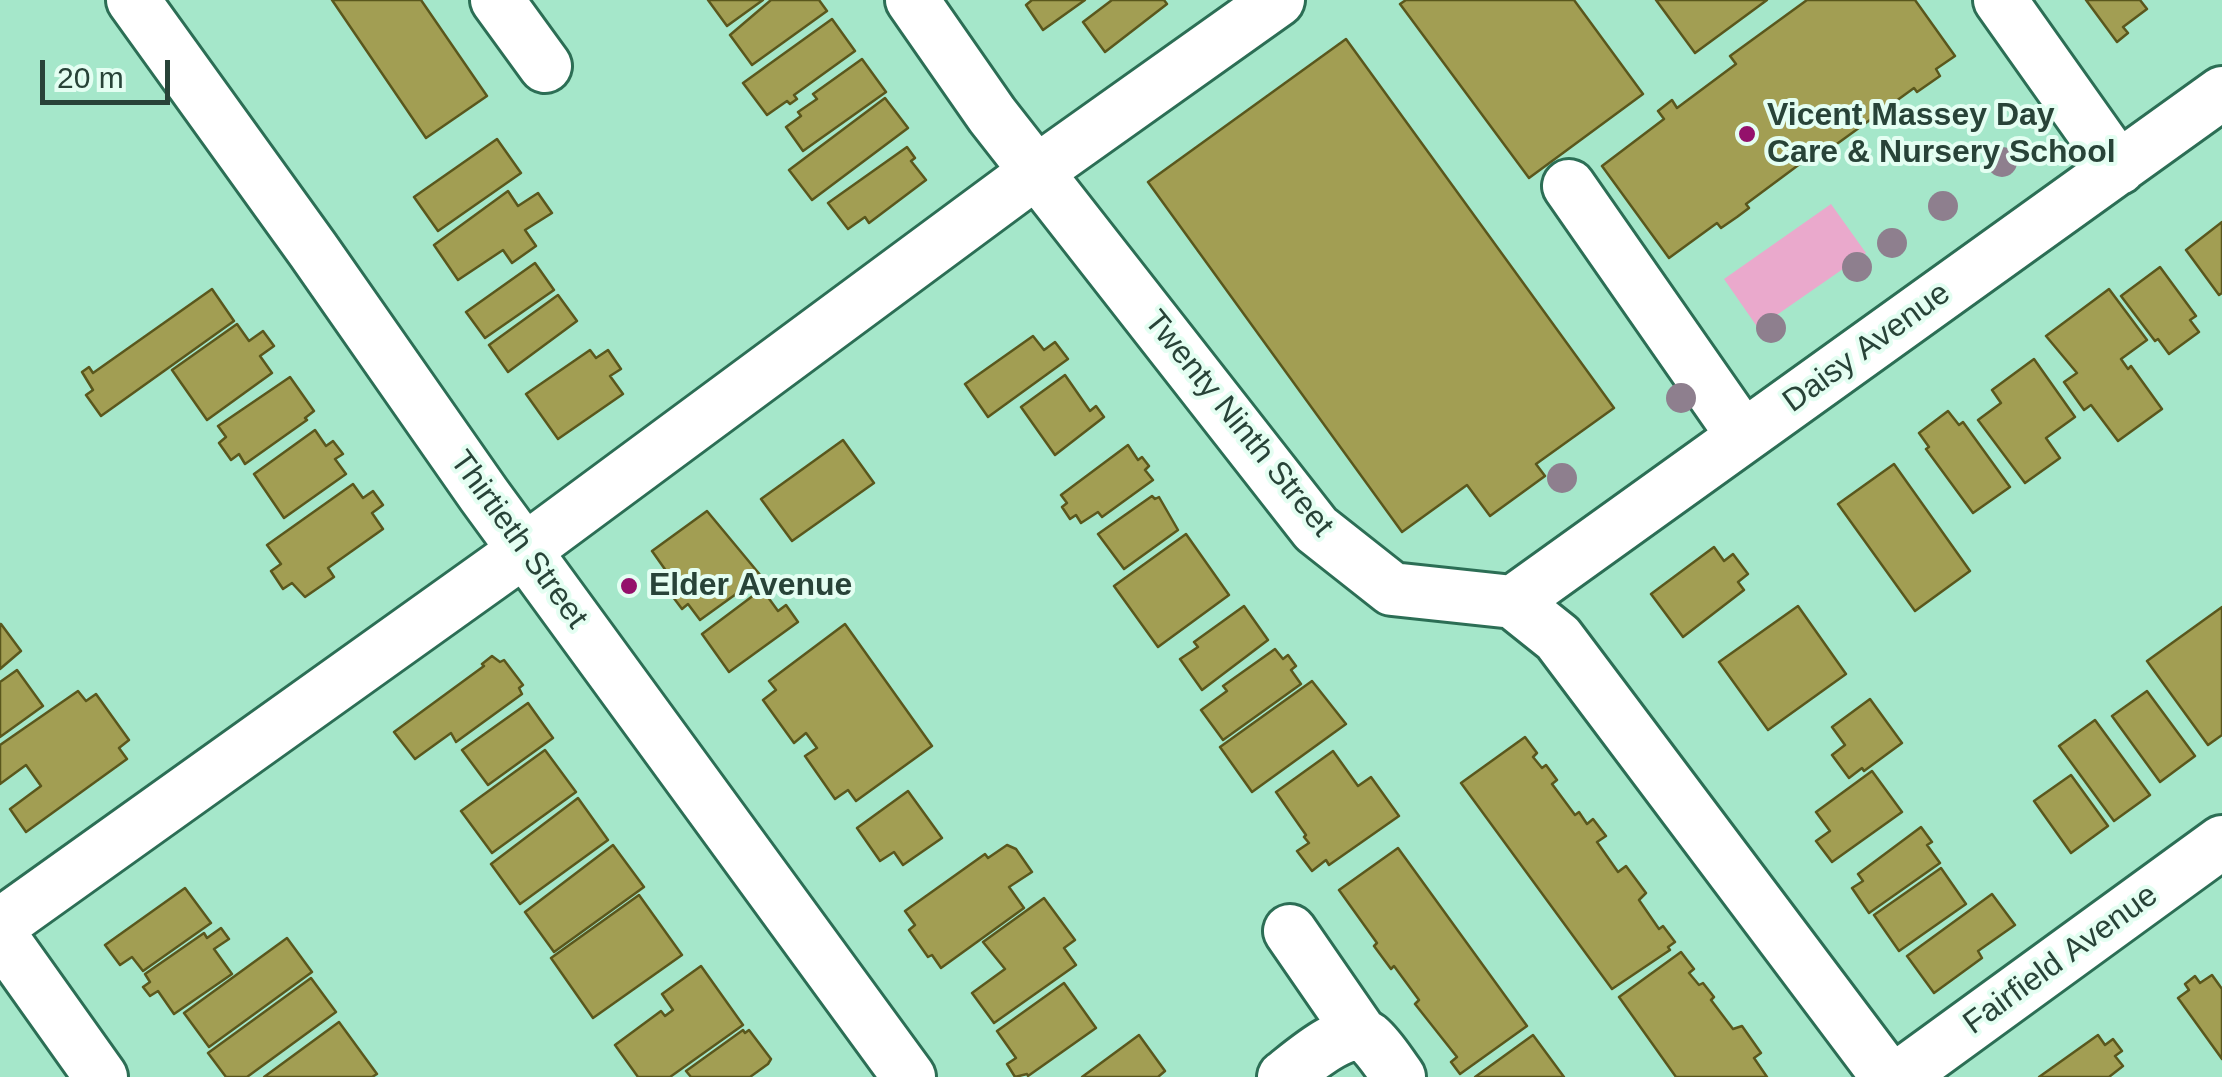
<!DOCTYPE html>
<style>
body{margin:0}
#map{position:relative;width:2222px;height:1077px;overflow:hidden;background:#a5e7ca;font-family:Arial,sans-serif}
canvas{display:block}
.scale{position:absolute;left:40px;top:60px;width:130px;height:45px;box-sizing:border-box;border:5px solid #284338;border-top:0;padding-left:12px;font-size:30px;line-height:35px;white-space:nowrap;color:#284338;-webkit-text-stroke:8px #e4fef2;paint-order:stroke}
</style>
<div id="map">
<canvas width="2222" height="1077"></canvas>
<div class="scale">20 m</div>
</div>
<script>
const c = document.querySelector('canvas').getContext('2d');
c.lineJoin = 'round';
function fillPath(path, color) {
  c.fillStyle = color;
  c.fill(path, 'evenodd');
}
function trace(path, color, width, dash) {
  c.strokeStyle = color;
  c.lineWidth = width;
  c.lineCap = dash ? 'butt' : 'round';
  c.setLineDash(dash || []);
  c.stroke(path);
}
function label(font, color, halo, rows, align = 'center') {
  c.font = font + ' Arial,sans-serif';
  c.lineWidth = 8;
  c.setLineDash([]);
  c.textBaseline = 'middle';
  c.strokeStyle = halo;
  c.fillStyle = color;
  for (const [text, x, y, turn = 0] of rows) {
    c.save();
    c.translate(x, y);
    c.rotate((+turn || 0) * Math.PI / 180);
    c.textAlign = isNaN(turn) ? turn : align;
    if (halo) c.strokeText(text, 0, 0);
    c.fillText(text, 0, 0);
    c.restore();
  }
}
fillPath(new Path2D(`
 M1831 204 1866 253 1758 328 1724 279Z`), '#eaa9cc');
const building = new Path2D(`
 M332 0H421L487 96 426 138Z
 M708 0H763L727 26Z
 M771 0H819L827 11 752 65 730 35Z
 M1032 0H1085L1043 30 1026 5Z
 M1112 0H1164L1167 4 1105 52 1083 22Z
 M1406 0H1574L1643 94 1529 178 1400 4Z
 M1656 0H1767L1695 53Z
 M1807 0H1915L1955 56 1936 69 1940 76 1917 92 1914 88 1823 154 1820 149 1746 204 1749 208 1737 217 1721 228 1717 223 1669 258 1602 166 1664 119 1658 111 1672 100 1677 108 1736 64 1730 56Z
 M2086 0H2140L2147 9 2123 27 2128 33 2117 42Z
 M832 19 855 51 794 95 797 99 790 104 787 101 767 115 743 83Z
 M1346 39 1614 408 1536 464 1545 476 1490 516 1467 485 1402 532 1148 182Z
 M862 59 886 92 803 151 786 127 801 116 798 112 817 99 813 94Z
 M885 98 908 128 812 200 789 170Z
 M497 139 521 173 438 231 414 197Z
 M907 147 915 158 911 161 926 180 869 223 865 217 848 229 828 203Z
 M508 191 518 206 538 193 552 213 525 230 536 246 512 263 503 250 458 280 434 245Z
 M2222 222V293L2219 295 2186 250Z
 M535 263 554 290 485 338 466 312Z
 M2160 267 2196 316 2190 320 2199 332 2169 354 2158 339 2155 341 2121 296Z
 M212 289 234 321 101 416 86 395 93 390 82 372 89 367 93 373Z
 M2109 289 2147 340 2121 359 2128 369 2131 366 2162 409 2118 441 2091 405 2084 410 2064 382 2077 373 2046 336Z
 M558 295 577 321 508 372 489 345Z
 M237 324 249 341 263 331 274 346 260 356 272 373 207 420 172 370Z
 M1033 336 1044 350 1055 342 1068 359 988 417 965 384Z
 M590 350 596 358 608 350 621 369 610 376 623 394 558 439 526 394Z
 M2034 359 2075 417 2046 438 2060 458 2025 483 1978 420 2001 403 1992 390Z
 M1065 375 1090 411 1096 406 1104 417 1055 455 1021 407Z
 M290 377 314 411 305 418 307 420 245 464 239 454 231 460 219 443 226 437 218 426Z
 M1948 411 1959 425 1963 422 2010 487 1973 513 1926 449 1929 447 1919 433Z
 M315 430 326 446 333 441 343 454 335 459 346 474 284 518 254 474Z
 M843 440 874 483 792 541 761 499Z
 M1128 445 1138 460 1142 457 1149 466 1145 470 1153 480 1102 517 1098 512 1081 523 1076 515 1070 519 1062 507 1067 503 1061 495Z
 M1894 464 1970 571 1915 611 1838 504Z
 M353 484 363 498 373 491 383 505 372 513 383 529 328 568 334 577 305 597 292 583 283 589 271 571 281 564 267 545Z
 M1152 496 1155 499 1159 497 1178 530 1124 569 1098 534Z
 M707 511 761 576 700 620 688 604 682 609 661 581 669 575 652 551Z
 M1186 534 1229 595 1158 647 1114 586Z
 M1714 547 1724 561 1733 554 1748 574 1738 582 1744 590 1683 637 1651 594Z
 M762 589 778 611 786 605 798 622 729 672 702 634Z
 M1244 606 1268 640 1202 690 1180 659 1198 647 1194 642Z
 M1798 606 1846 674 1768 730 1719 662Z
 M2222 607V735L2208 745 2147 661Z
 M1 624 21 651 0 669V624Z
 M845 624 932 746 856 801 848 790 835 799 805 756 817 748 806 733 794 743 763 700 776 690 769 681Z
 M1275 649 1283 659 1288 655 1296 666 1291 670 1301 684 1223 740 1201 710 1227 691 1223 686Z
 M492 656 500 662 504 660 523 685 519 688 522 694 456 742 451 733 415 759 394 732 484 666 482 664Z
 M17 670 43 706 0 737V682Z
 M1312 681 1346 724 1252 792 1220 747Z
 M78 691 86 701 96 694 129 740 119 748 127 759 26 832 10 809 41 786 26 765 0 784V745Z
 M2147 691 2195 756 2160 782 2112 716Z
 M1870 699 1902 743 1864 771 1862 768 1849 778 1832 755 1845 745 1832 727Z
 M528 703 553 738 488 785 462 750Z
 M2095 720 2150 795 2114 821 2059 746Z
 M1525 737 1537 753 1533 757 1542 768 1546 765 1557 780 1552 784 1575 815 1579 812 1587 824 1593 819 1606 836 1597 842 1618 872 1626 866 1646 893 1639 900 1659 929 1663 926 1675 942 1668 947 1670 950 1612 989 1461 783Z
 M545 750 576 792 492 853 461 811Z
 M1333 751 1358 786 1371 777 1399 816 1329 865 1326 860 1312 871 1297 851 1309 843 1304 837 1306 835 1276 792Z
 M1872 771 1902 812 1832 862 1816 841 1830 831 1816 812Z
 M2071 775 2108 826 2071 853 2034 801Z
 M908 791 942 838 903 865 894 852 880 861 857 828Z
 M578 798 608 840 520 904 491 864Z
 M1921 827 1932 842 1927 845 1940 863 1869 913 1852 888 1863 881 1858 874Z
 M613 845 644 887 554 952 525 912Z
 M1007 845 1016 849 1032 872 1009 887 1024 908 941 968 932 955 928 957 909 930 915 925 905 911 985 854 988 858Z
 M1398 848 1527 1026 1460 1074 1451 1062 1457 1057 1415 1004 1419 1000 1394 966 1391 969 1374 946 1377 943 1339 890Z
 M1941 868 1966 904 1899 951 1874 915Z
 M185 888 211 923 143 971 132 957 120 965 105 945Z
 M1992 894 2015 925 1978 951 1982 958 1934 993 1907 956Z
 M639 895 682 955 593 1018 551 958Z
 M1044 898 1075 940 1064 948 1076 965 994 1023 972 993 1005 969 983 942Z
 M221 928 229 939 214 949 232 974 174 1014 158 991 150 996 143 987 150 982 145 974 204 933 207 938Z
 M287 938 312 972 209 1047 184 1013Z
 M1681 952 1694 969 1689 973 1699 985 1703 983 1714 997 1711 1000 1733 1029 1742 1026 1761 1053 1754 1058 1767 1077H1676L1619 997Z
 M701 966 743 1025 670 1077H638L615 1045 661 1011 665 1016 673 1010 662 994Z
 M2212 975 2222 989V1059L2178 998 2189 990 2185 984 2195 976 2200 983Z
 M311 978 336 1012 247 1077H226L208 1053Z
 M1064 983 1096 1028 1028 1076 1027 1074 1015 1077 1007 1064 1016 1058 997 1031Z
 M339 1022 377 1074 372 1077H264Z
 M743 1030 745 1033 749 1030 771 1059 768 1064 750 1077H691L686 1071Z
 M1139 1035 1165 1071 1158 1077H1082Z
 M1533 1035 1564 1077H1475Z
 M2098 1035 2105 1045 2113 1039 2122 1051 2115 1056 2123 1066 2109 1077H2039Z`);
fillPath(building, '#a29e53');
trace(building, '#5a571d', 2.5);
const minor = new Path2D(`
 M133 0 313 250 484 495 909 1077
 M497 0 545 66
 M912 0 992 115 1316 529 1392 589 1513 602 1558 638 1888 1077
 M2000 0 2119 168
 M1569 186 1743 436
 M1513 602 2222 93
 M0 925 525 550 1036 172 1278 0
 M1290 931 1361 1034
 M0 935 101 1077
 M1284 1077C1301 1064 1347 1022 1368 1038 1380 1048 1390 1065 1399 1077
 M1899 1077 2222 842`);
trace(minor, '#2c6e55', 58);
trace(minor, '#fff', 52);
c.fillStyle = '#8e7f8e';
for (const [x, y] of [
 [2002,162],
 [1943,206],
 [1892,243],
 [1857,267],
 [1771,328],
 [1681,398],
 [1562,478]
]) {
  c.beginPath();
  c.arc(x, y, 15, 0, 2 * Math.PI);
  c.fill();
}
for (const [x, y, r, color] of [
 [1747,134,10,"#94116b"],
 [629,586,10,"#94116b"]
]) {
  const dot = new Path2D();
  dot.arc(x, y, r, 0, 2 * Math.PI);
  c.fillStyle = color;
  c.fill(dot);
  trace(dot, '#e4fef2', 4);
}
label('bold 32px', '#284338', '#e4fef2', [
 ["Vicent Massey Day",1767,116],
 ["Care & Nursery School",1767,153],
 ["Elder Avenue",649,586]
], 'left');
label('32px', '#284338', '#e4fef2', [
 ["Daisy Avenue",1867,348,-36],
 ["Twenty Ninth Street",1238,424,51],
 ["Thirtieth Street",518,540,54],
 ["Fairfield Avenue",2061,960,-36]
]);
</script>
